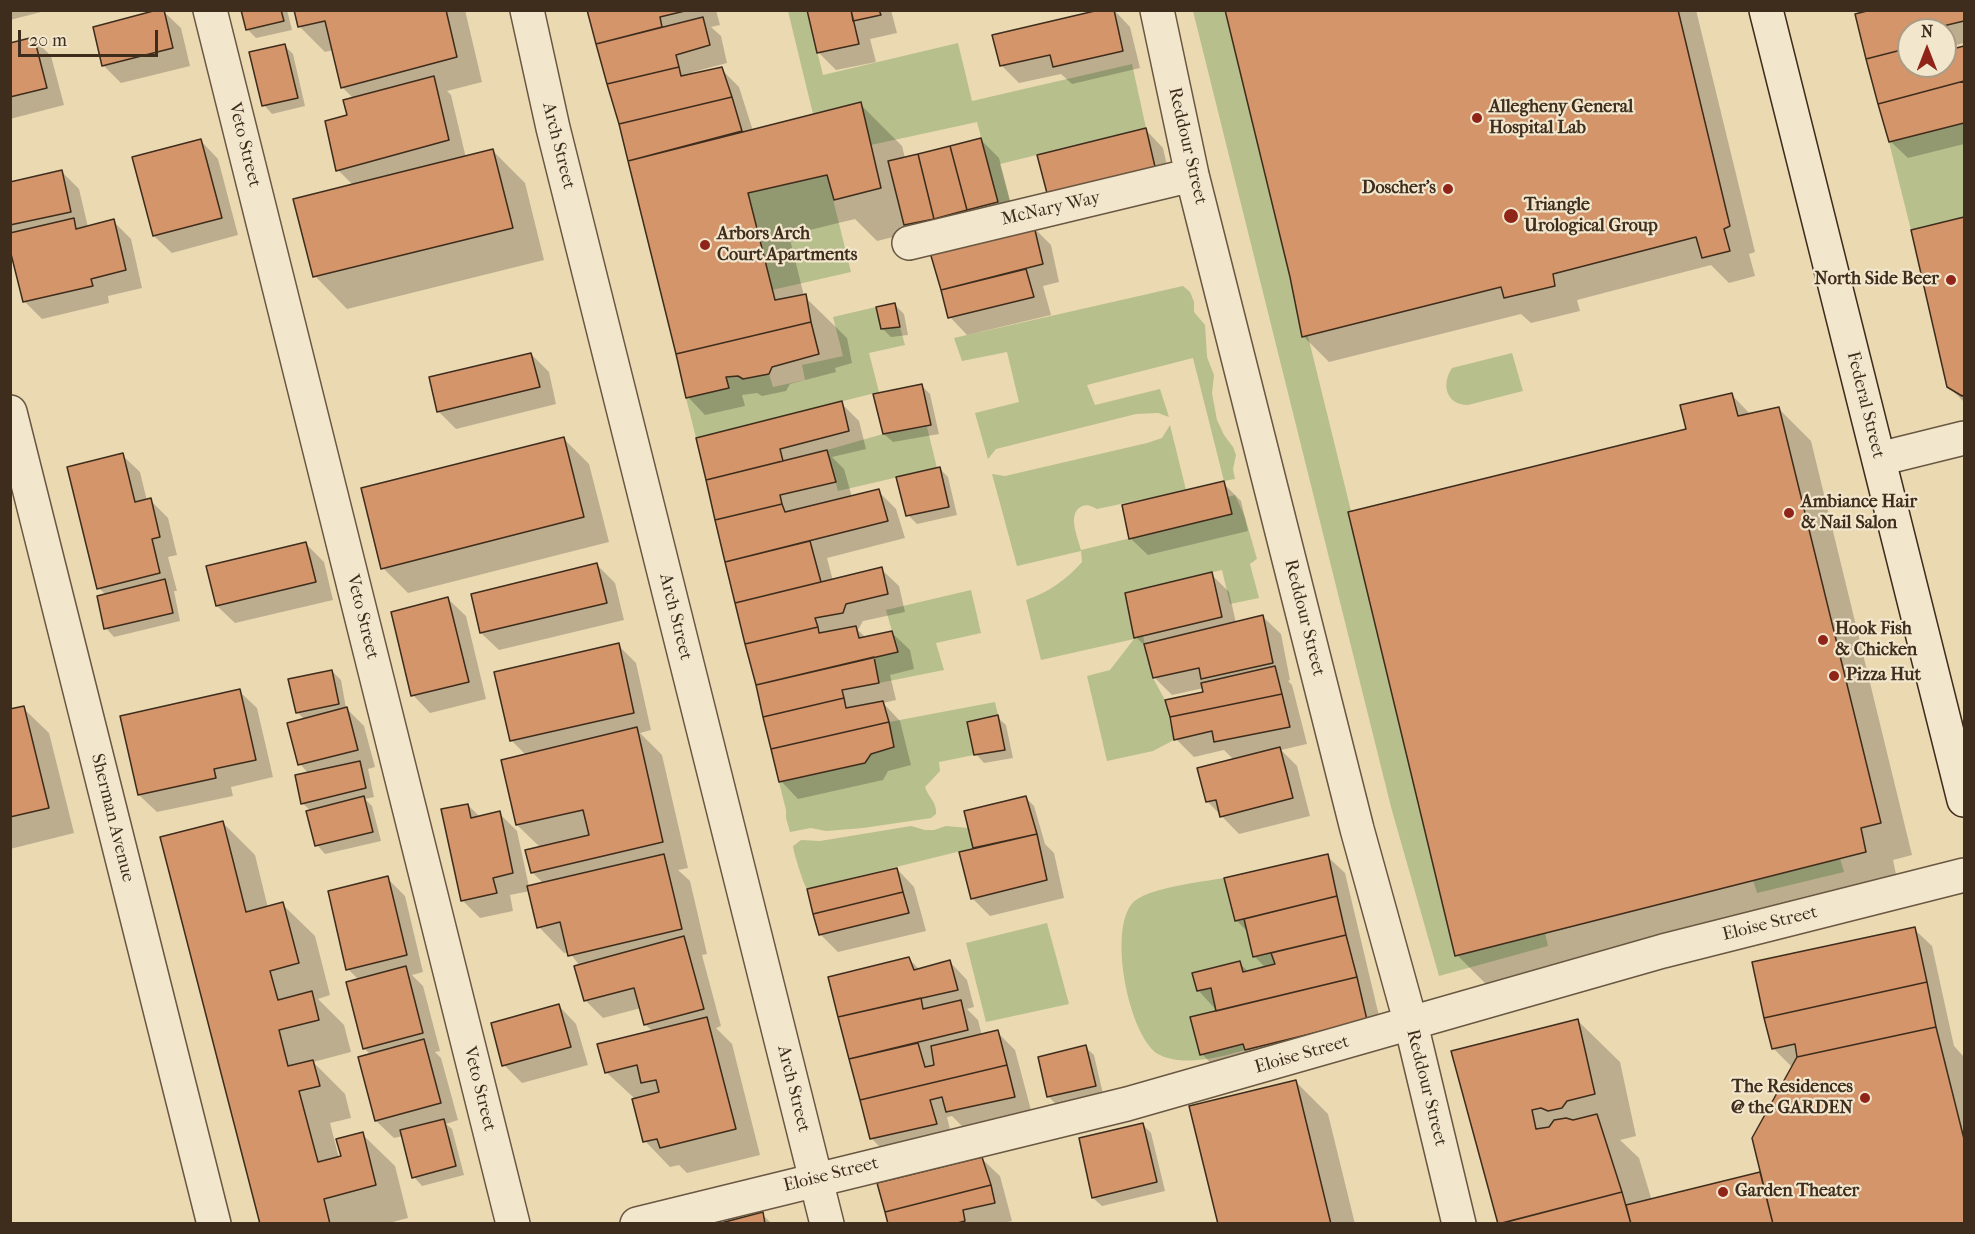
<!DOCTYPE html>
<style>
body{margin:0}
#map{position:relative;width:1975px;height:1234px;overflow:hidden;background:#ebd9b2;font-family:"IM FELL French Canon",serif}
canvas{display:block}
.frame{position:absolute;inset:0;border:12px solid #3e2c1c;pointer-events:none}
.north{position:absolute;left:1897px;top:18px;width:60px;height:60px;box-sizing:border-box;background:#f2e6cd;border:2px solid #aa9c86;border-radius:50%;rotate:0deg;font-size:16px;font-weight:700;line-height:24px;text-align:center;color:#3e2c1c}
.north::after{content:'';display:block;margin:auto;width:21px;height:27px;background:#8f2418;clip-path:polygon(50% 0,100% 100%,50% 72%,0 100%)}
.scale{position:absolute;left:18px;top:30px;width:140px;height:27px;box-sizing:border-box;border:3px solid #3e2c1c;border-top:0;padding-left:8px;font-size:18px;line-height:21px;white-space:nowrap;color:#3e2c1c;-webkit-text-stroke:4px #f2e6cd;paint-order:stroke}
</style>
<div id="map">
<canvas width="1975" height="1234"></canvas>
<div class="frame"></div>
<div class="north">N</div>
<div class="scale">20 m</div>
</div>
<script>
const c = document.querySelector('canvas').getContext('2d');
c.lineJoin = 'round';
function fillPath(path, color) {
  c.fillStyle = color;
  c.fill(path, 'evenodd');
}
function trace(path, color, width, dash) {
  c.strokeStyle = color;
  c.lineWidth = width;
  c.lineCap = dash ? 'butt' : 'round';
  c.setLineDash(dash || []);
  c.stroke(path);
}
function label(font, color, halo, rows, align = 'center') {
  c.font = font + ' "IM FELL French Canon",serif';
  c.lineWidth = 4.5;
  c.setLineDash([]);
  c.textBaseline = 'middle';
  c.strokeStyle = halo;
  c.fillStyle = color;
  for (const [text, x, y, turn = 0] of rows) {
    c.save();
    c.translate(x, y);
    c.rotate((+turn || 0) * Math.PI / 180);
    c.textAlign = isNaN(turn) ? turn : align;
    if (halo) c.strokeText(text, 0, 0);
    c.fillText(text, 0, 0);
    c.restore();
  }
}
fillPath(new Path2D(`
 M788 11H807L823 75 958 43 972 101 1132 64 1146 128 1000 164 1011 205 1000 209 977 122 871 145 860 102 813 114Z
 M1193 11H1225L1290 277 1302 337 1308 336 1351 511 1348 512 1455 955 1545 933 1548 946 1439 976 1391 807Z
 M1964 123V217L1911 230 1889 142Z
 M827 175 851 272 772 290 748 193Z
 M1183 286 1190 292 1194 302V312L1205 325 1207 357 1214 375 1212 393 1217 420 1224 435 1233 447 1236 455 1233 469 1235 479 1224 481 1193 358 1087 385 1095 405 1160 389 1169 417 1158 413 1136 414 996 449 988 459 975 413 1019 402 1007 352 962 361 954 338Z
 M876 307 881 329 900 327 905 345 869 353 879 392 696 438 686 398 728 388 726 377 738 376 743 379 769 374 773 387 805 380 802 365 843 356 833 317Z
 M1512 353 1523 391 1468 405C1446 405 1441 384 1452 368Z
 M1170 425 1186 490 1097 509C1091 506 1086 503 1079 508 1068 517 1078 538 1081 550L1231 514 1227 497 1235 495 1245 517 1257 559 1250 564 1259 598 1230 604 1222 570 1125 593 1134 638 1143 636 1153 678 1165 700 1174 740 1153 751 1107 761 1087 676 1110 670 1134 639 1041 660 1026 600C1049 592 1066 580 1082 562L1081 551 1017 566 992 474 1005 476 1147 443 1162 438Z
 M927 427 937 468 838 491 827 450 883 434Z
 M971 590 981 633 936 643 944 670 879 683 874 657 898 652 886 610Z
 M995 702 998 715 967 722 974 755 939 762 940 771 925 787C928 797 937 802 936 814L931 818 863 828 826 831 811 828 790 832 786 818V810L779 782 865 763 871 754 894 748 889 722Z
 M911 826 925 830H934L946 826 968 828 973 848 807 889C803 883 794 854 793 846L801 840 820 841Z
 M1840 858 1844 872 1757 893 1753 880Z
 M1224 878 1234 921 1244 919 1253 957 1271 953 1275 964 1243 972 1239 961 1192 973 1197 991 1211 988 1216 1011 1190 1018 1200 1055 1243 1044 1245 1050C1221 1057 1184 1067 1160 1055 1129 1041 1105 922 1136 900 1154 887 1201 882 1224 878Z
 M1047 923 1069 1004 986 1022 966 943Z`), '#b7bf8c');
fillPath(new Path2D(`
 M10 10H49L10 20Z
 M243 10H287L292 30 256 38 248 30Z
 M296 10H465L482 82 447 91 451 95 466 158 493 151 525 183 544 260 347 309 315 276 353 185 338 170 354 99 342 87 333 50 325 52 300 27Z
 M589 10H716L720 25 711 27 721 36 727 63 693 72 694 75 721 69 739 87 753 131 860 104 902 146 905 158 981 140 999 158 1015 220 913 232 877 241 855 219 789 235 804 296 847 338 852 363 835 368 836 372 790 384 786 391 762 396 757 393 742 395 745 406 705 415 688 397 629 160Z
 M809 10H891L897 33 870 39 876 62 836 70 818 52Z
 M1106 10H1114L1130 27 1140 68 1072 84 1061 74 1019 83 1001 65Z
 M1226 10H1696L1755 252 1749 254 1755 276 1729 283 1711 265 1577 300 1580 311 1531 323 1521 314 1329 362 1304 337 1291 277Z
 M1857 10H1964V43L1956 45 1957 50 1964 48V144L1908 158 1890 141ZM1909 30H1945V66H1909Z
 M163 11 181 28 190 66 121 83 103 65Z
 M33 38 51 56 64 105 10 119V44Z
 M284 45 293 54 305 106 272 114 264 105Z
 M1146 130 1163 148 1172 188 1049 196Z
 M201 141 218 159 238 235 172 253 154 236Z
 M62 172 79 189 88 227 113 221 131 239 142 288 108 296 109 303 42 319 24 301 10 244V183Z
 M1964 219V402L1948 386 1913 231Z
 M1033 227 1051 245 1059 282 1043 286 1051 315 967 335 950 317 931 251Z
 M895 305 904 314 908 335 891 337 882 328Z
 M531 354 549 372 556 404 456 429 438 411Z
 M921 385 930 394 939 434 893 442 884 434Z
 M1731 394 1751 415 1778 408 1811 441 1912 855 1893 860 1898 884 1489 987 1457 955 1687 430Z
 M841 403 859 421 866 449 832 457 844 469 852 497 878 491 896 509 905 538 827 558 833 581 881 569 899 586 905 612 863 621 858 630 866 638 892 633 910 650 914 669 890 675 896 700 883 703 900 721 911 765 888 771 883 780 798 799 781 781 736 603 698 439Z
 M563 438 589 464 609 542 408 593 383 568Z
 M122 455 140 472 147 501 150 500 168 518 177 555 168 557 177 591H174L180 621 114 637 106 628V595L99 588Z
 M940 469 948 477 957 515 917 524 908 515Z
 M1223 483 1241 501 1248 531 1148 555 1130 538Z
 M306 544 324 562 333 600 235 623 217 606Z
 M597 565 615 583 624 620 499 650 481 633Z
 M1211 574 1229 592 1236 623 1263 617 1281 634 1290 680 1288 681 1292 685 1307 744 1281 750 1297 766 1310 816 1239 834 1207 801 1234 760 1224 750 1194 757 1176 739 1205 693 1204 688 1172 695 1154 677 1147 648 1136 637Z
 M448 599 466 616 486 699 430 713 413 695Z
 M618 645 636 663 651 730 640 733 662 755 688 868 678 870 690 881 707 954 702 955 721 1026 716 1028 732 1044 760 1155 687 1173 679 1165 670 1167 645 1141 633 1097 606 1072 653 1032 645 1024 641 1008 603 1018 585 1000 580 966 569 952 564 953 539 927 530 891 510 895 513 911 480 918 462 900 468 805 480 817 499 813 517 831 529 887 544 884 532 872 541 848 517 825 526 755 512 741Z
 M332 671 341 680 346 708 364 726 375 767 368 769 374 797 365 799 372 806 381 841 325 854 317 845 311 811 302 803 309 774 300 764 305 720 297 712Z
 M239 691 257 708 273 777 231 787 233 796 157 812 139 795Z
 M23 708 49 733 74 833 10 849V711Z
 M997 717 1006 725 1013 758 984 763 976 754Z
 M1026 798 1034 806 1045 844 1054 853 1064 898 990 916 972 898 976 850 965 812Z
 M222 822 255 855 268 908 282 904 315 936 330 995 318 999 344 1025 351 1052 313 1062 345 1094 351 1118 330 1123 339 1158 362 1134 395 1166 408 1218 385 1224H262Z
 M1327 856 1345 873 1384 1037 1219 1072 1202 1054 1218 1012 1198 990 1239 963 1249 972 1266 968 1254 956 1249 933 1236 920Z
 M897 869 914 887 926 931 838 952 820 934Z
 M387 878 405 896 423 972 412 975 423 986 440 1051 435 1052 441 1058 458 1120 446 1124 452 1129 464 1175 422 1186 414 1177 403 1136 394 1138 376 1121 371 1055 364 1048 359 980 348 969Z
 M1914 929 1932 946 1954 1046 1964 1057V1224H1499L1452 1052 1578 1021 1620 1062 1636 1136 1620 1140 1639 1158 1652 1201 1760 1174 1763 1177 1795 1065 1791 1066 1773 1048Z
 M909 959 920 970 950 962 967 980 974 1007 967 1009 978 1020 982 1036 997 1032 1015 1050 1032 1114 965 1129 952 1116 947 1117 953 1142 889 1156 871 1138 829 978Z
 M559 1006 576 1024 588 1065 522 1083 504 1065Z
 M1085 1047 1094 1055 1103 1094 1057 1105 1049 1097 1040 1058Z
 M1295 1081 1328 1114 1355 1224H1220Z
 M1143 1125 1151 1133 1165 1191 1102 1206 1093 1198 1081 1139Z
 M982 1159 1000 1176 1012 1221 1001 1224H889Z
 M762 1214 772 1224H723Z`), '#0003');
const building = new Path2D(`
 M157 10H164L173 48 102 66 93 27Z
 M241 10H281L284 21 246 30Z
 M294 10H446L457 57 341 88 325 21 298 27Z
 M587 10H689L660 17 662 27 596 44Z
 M807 10H851L859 44 817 53Z
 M851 10H879L881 15 853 21Z
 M1099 10H1114L1123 51 1053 67 1050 55 1000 66 992 35Z
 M1225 10H1678L1730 226 1724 229 1730 251 1702 258 1696 237 1553 274 1555 286 1504 298 1501 287 1302 337 1290 277Z
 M1871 10H1964V21L1939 27 1940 30H1909V48L1866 59 1855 14Z
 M703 17 710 45 676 55 679 67 607 84 596 44Z
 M34 37 47 88 10 97V43Z
 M285 44 298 98 262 106 249 52Z
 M1964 46V81L1878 104 1866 59 1909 48V66H1945V51Z
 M679 67 681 76 722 67 732 97 619 124 607 84Z
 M434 76 449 140 336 171 325 121 347 115 343 100Z
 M1964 81V123L1889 142 1878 104Z
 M732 97 742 131 628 161 619 124Z
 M861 102 881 188 834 200 827 175 748 193 775 300 806 294 811 322 676 354 628 161Z
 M1146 128 1156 171 1048 197 1037 155Z
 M981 138 998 202 967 210 950 146Z
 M201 139 222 218 153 236 132 157Z
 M950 146 967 210 934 219 918 154Z
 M493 149 513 228 313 277 293 199Z
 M918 154 934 219 904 225 888 161Z
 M62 170 71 212 10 225V182Z
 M1964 217V395L1962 396 1947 387 1911 230Z
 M74 218 76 229 114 219 126 270 91 279 93 286 23 302 10 250V233Z
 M1034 226 1043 264 941 290 929 249Z
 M1026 269 1034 297 948 318 941 290Z
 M895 303 900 327 881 329 876 307Z
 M811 322 819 354 772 367 769 374 743 379 738 376 726 377 729 388 686 398 676 354Z
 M531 353 540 387 437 412 429 377Z
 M922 384 931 425 883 434 873 394Z
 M1732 393 1738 416 1779 407 1881 823 1861 828 1866 852 1455 956 1348 512 1686 429 1680 405Z
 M842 401 849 431 780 449 783 461 706 480 696 438Z
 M564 437 584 517 381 569 361 488Z
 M827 450 836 482 780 495 782 504 715 520 706 480Z
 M123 453 135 502 151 498 160 537 152 539 160 573 97 589 67 467Z
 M940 467 949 507 906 516 896 477Z
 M1224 481 1232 514 1129 539 1122 505Z
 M879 489 888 521 725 562 715 520 782 504 785 512Z
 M810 541 821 582 735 603 725 562Z
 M306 542 316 582 216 606 206 566Z
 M597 563 607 603 480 633 471 594Z
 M882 567 888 594 846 604 843 613 815 618 818 627 745 644 735 603Z
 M1212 572 1222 617 1134 638 1125 593Z
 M165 579 173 613 104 629 97 596Z
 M448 597 469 682 411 696 391 612Z
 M1263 615 1273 663 1201 679 1199 668 1153 678 1144 644Z
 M856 626 859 638 892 631 898 652 756 685 745 644 818 627 819 633Z
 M619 643 634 713 510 741 494 672Z
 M874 657 879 683 842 690 844 698 763 717 756 685Z
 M1275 666 1282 694 1170 717 1165 700 1203 692 1201 683Z
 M332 670 339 704 296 713 288 679Z
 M240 689 256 760 214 769 216 778 138 795 120 716Z
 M1282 694 1290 727 1214 742 1212 731 1174 740 1170 717Z
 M844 698 846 708 883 701 889 722 771 749 763 717Z
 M24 706 49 808 10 817V709Z
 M347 707 358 750 298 765 287 723Z
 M998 715 1005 750 974 755 967 722Z
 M889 722 894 747 871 754 865 763 779 782 771 749Z
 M637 727 663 842 531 873 525 850 589 835 583 810 516 825 501 760Z
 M1280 747 1293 798 1220 817 1216 800 1206 802 1197 768Z
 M360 761 366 788 301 804 295 775Z
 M364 796 373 832 315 846 306 811Z
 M1026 796 1037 834 973 848 964 811Z
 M468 804 471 818 500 811 513 873 493 878 497 893 461 901 441 809Z
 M223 821 246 912 283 902 299 963 270 971 278 1000 312 991 319 1020 279 1030 288 1066 313 1060 320 1086 299 1091 318 1162 341 1156 336 1139 363 1132 376 1185 324 1199 330 1224H260L160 837Z
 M1037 834 1047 880 971 899 959 852Z
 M664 854 682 929 568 956 560 922 537 928 527 886Z
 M1328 854 1337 896 1235 921 1224 878Z
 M897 868 903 892 813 914 807 889Z
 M388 876 407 955 346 970 328 891Z
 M903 892 909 913 819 935 813 914Z
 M1337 896 1346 935 1253 957 1244 919Z
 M1915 927 1927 982 1764 1018 1752 962Z
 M1346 935 1357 977 1216 1011 1211 988 1197 991 1192 973 1240 961 1243 972 1275 964 1271 953Z
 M684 936 704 1009 644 1025 634 988 584 1001 574 966Z
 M909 957 914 970 950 960 958 990 838 1017 828 977Z
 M406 966 423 1033 363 1049 346 982Z
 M1357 977 1367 1020 1245 1050 1243 1044 1200 1055 1190 1017Z
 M1927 982 1936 1027 1797 1057 1795 1044 1772 1049 1764 1018Z
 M921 998 923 1009 961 1000 968 1030 849 1059 838 1017Z
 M559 1004 571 1047 502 1066 491 1023Z
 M707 1017 736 1129 660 1148 657 1139 643 1142 632 1099 659 1092 656 1080 641 1083 637 1065 605 1073 597 1044Z
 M1578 1019 1595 1094 1567 1101 1562 1108 1548 1111 1541 1108 1532 1110 1536 1129 1549 1127 1554 1120 1566 1118 1573 1120 1597 1114 1622 1192 1498 1224 1451 1051Z
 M1936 1027 1964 1139V1224H1773L1752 1138 1797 1057Z
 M998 1030 1007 1065 860 1100 849 1059 918 1043 925 1067 934 1065 931 1046Z
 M424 1039 441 1103 375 1121 358 1057Z
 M1086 1045 1096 1086 1047 1097 1038 1057Z
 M1007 1065 1015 1097 946 1112 942 1097 930 1100 937 1124 870 1139 860 1100Z
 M1296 1080 1331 1224H1218L1189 1106Z
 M444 1119 456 1166 412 1178 400 1130Z
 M1143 1123 1157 1182 1092 1198 1079 1138Z
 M982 1157 991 1185 885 1212 877 1183Z
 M1760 1172 1773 1224H1631L1626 1205Z
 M991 1185 995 1203 963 1210 965 1221 954 1224H888L885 1212Z
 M1622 1192 1631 1224H1499Z
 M763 1212 765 1224H717Z`);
fillPath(building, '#d4956a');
trace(building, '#3e2c1c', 1.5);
const minor = new Path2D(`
 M210 10 513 1224
 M527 10 553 128 827 1224
 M1157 10 1192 175 1357 829 1411 1024 1459 1224
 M909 243 1192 175
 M10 412 214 1224
 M1879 459 1964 438
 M637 1224 1127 1104 1663 951 1964 875`);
const secondary = new Path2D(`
 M1766 10 1964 800`);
trace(minor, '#695742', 36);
trace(secondary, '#3e2c1c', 36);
trace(minor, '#f2e6cd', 33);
trace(secondary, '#f2e6cd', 33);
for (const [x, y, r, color] of [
 [1477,118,6,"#8f2418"],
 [1448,189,6,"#8f2418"],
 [1511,216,8,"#8f2418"],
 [705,245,6,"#8f2418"],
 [1951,280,6,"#8f2418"],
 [1789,513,6,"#8f2418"],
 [1823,640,6,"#8f2418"],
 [1834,676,6,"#8f2418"],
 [1865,1098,6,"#8f2418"],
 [1723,1192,6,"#8f2418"]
]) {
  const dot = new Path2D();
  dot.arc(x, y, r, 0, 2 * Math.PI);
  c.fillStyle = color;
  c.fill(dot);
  trace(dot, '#f2e6cd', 2);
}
label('bold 18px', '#3e2c1c', '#f2e6cd', [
 ["Allegheny General",1489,108],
 ["Hospital Lab",1489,129],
 ["Doscher's",1436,189,"right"],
 ["Triangle",1524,206],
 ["Urological Group",1524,227],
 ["Arbors Arch",717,235],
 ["Court Apartments",717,256],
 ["North Side Beer",1939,280,"right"],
 ["Ambiance Hair",1801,503],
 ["& Nail Salon",1801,524],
 ["Hook Fish",1835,630],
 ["& Chicken",1835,651],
 ["Pizza Hut",1846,676],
 ["The Residences",1853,1088,"right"],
 ["@ the GARDEN",1853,1109,"right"],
 ["Garden Theater",1735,1192]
], 'left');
label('18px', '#3e2c1c', '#f2e6cd', [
 ["Veto Street",244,145,76],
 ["Arch Street",558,146,76],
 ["Reddour Street",1187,146,77],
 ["McNary Way",1051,209,-13],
 ["Federal Street",1865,405,76],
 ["Veto Street",362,617,76],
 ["Arch Street",675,617,76],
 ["Reddour Street",1304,618,76],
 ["Sherman Avenue",112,818,76],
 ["Eloise Street",1770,924,-14],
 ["Eloise Street",1302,1055,-16],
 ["Reddour Street",1426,1088,76],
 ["Veto Street",479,1089,76],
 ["Arch Street",793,1089,76],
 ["Eloise Street",831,1175,-14]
]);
</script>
